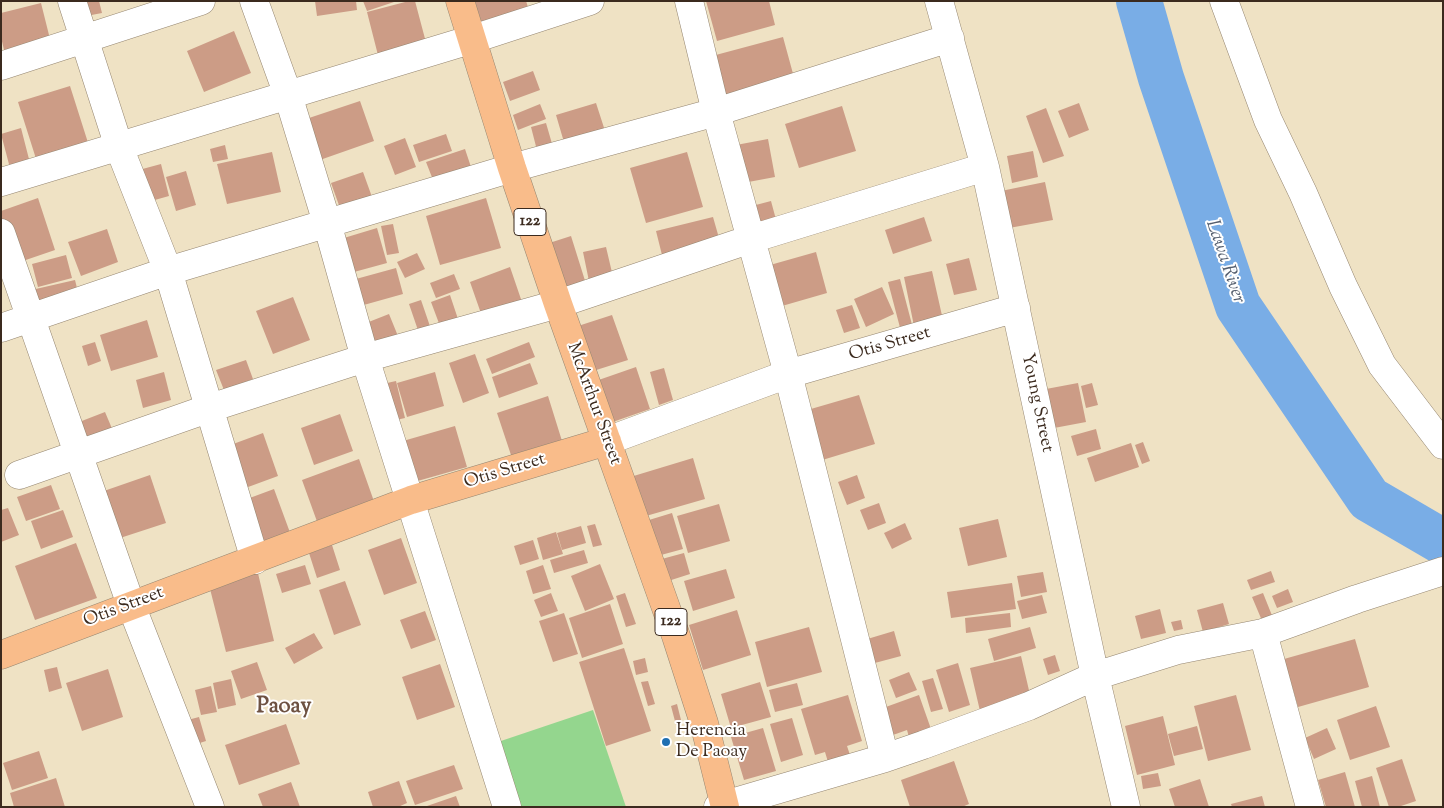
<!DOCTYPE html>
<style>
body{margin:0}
#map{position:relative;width:1444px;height:808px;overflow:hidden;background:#efe2c4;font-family:"Sorts Mill Goudy",serif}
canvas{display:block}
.frame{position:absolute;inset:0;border:2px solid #3b2a1e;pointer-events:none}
</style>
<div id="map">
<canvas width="1444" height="808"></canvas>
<div class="frame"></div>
</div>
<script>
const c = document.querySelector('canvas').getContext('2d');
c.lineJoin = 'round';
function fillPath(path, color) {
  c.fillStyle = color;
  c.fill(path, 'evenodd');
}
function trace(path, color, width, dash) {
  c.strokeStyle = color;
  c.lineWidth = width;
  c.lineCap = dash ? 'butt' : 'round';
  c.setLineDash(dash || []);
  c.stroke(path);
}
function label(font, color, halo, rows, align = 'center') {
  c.font = font + ' "Sorts Mill Goudy",serif';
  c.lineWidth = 4;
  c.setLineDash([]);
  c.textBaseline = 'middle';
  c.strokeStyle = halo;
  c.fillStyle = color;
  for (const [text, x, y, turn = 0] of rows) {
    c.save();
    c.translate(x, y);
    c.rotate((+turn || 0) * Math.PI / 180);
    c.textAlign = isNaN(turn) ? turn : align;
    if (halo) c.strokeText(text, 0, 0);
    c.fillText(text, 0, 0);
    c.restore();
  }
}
fillPath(new Path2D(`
 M593 710 626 807H517L489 745Z`), '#94d68e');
trace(new Path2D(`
 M1139 1 1161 78 1238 306 1369 499 1443 542`), '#79ade6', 46);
fillPath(new Path2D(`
 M77 1H99L102 13 81 17Z
 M315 1H356L357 10 317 16Z
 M363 1H394V2L367 11Z
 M409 1H415L428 50 380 63 367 12Z
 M473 1H526L529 10 482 27Z
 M706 1H769L775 25 717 41Z
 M41 3 50 39 4 50 1 37V13Z
 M234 31 251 73 204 92 187 51Z
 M783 37 795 81 724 100 712 56Z
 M533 71 540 90 510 101 503 82Z
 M70 86 90 149 38 165 18 102Z
 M360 101 374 141 317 161 303 120Z
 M596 103 607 137 566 149 556 115Z
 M1079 103 1089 130 1069 138 1058 111Z
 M540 104 546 119 518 130 513 115Z
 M842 106 856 151 799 168 785 124Z
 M1046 108 1064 156 1043 163 1026 116Z
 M546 123 555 154 539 158 531 127Z
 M21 128 30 163 10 168 1 134Z
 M446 134 452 151 419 162 413 145Z
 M405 138 416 167 395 175 384 146Z
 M768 139 775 177 743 183 736 145Z
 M225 145 228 159 213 162 210 149Z
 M465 149 473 173 435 185 426 162Z
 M1033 151 1038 177 1012 183 1007 156Z
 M272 152 281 192 227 204 217 164Z
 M687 152 703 207 646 223 630 168Z
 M161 164 169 196 144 203 135 171Z
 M186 171 196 205 176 211 166 177Z
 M363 172 372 197 340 208 331 183Z
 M1045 182 1053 220 1009 228 1001 191Z
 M38 198 55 250 17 263 1 216V211Z
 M486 198 501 248 440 265 426 216Z
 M771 201 778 227 759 232 752 206Z
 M713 217 721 245 663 259 656 231Z
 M924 217 932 241 893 254 885 230Z
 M393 224 399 253 387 255 381 226Z
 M377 228 387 263 343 275 334 241Z
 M107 229 118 262 81 276 68 242Z
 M571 236 587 287 556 296 540 246Z
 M606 247 614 281 590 286 583 252Z
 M816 252 827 293 775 308 763 267Z
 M417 253 425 269 405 278 397 262Z
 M66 255 72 278 38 287 32 264Z
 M969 258 977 290 954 295 946 264Z
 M510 267 524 308 484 322 470 282Z
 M396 268 403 294 353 308 345 282Z
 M932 271 943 320 914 326 904 277Z
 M454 274 460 289 436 298 430 283Z
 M900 279 915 336 903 339 888 282Z
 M75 280 80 300 31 310 27 291Z
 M882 287 894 314 866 327 854 299Z
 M450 295 458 319 440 326 431 302Z
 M293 297 310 340 273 354 256 311Z
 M421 300 433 335 421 339 409 304Z
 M852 305 860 328 844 333 836 310Z
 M389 314 400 341 371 352 361 325Z
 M612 315 628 360 593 371 578 326Z
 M147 320 158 357 111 371 100 335Z
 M95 342 101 361 88 366 82 346Z
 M529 342 535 357 492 374 486 359Z
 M475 354 489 393 463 403 449 363Z
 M246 360 253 379 224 390 216 370Z
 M530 363 538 384 499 398 492 377Z
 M636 367 650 409 604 425 590 383Z
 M664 368 673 400 659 405 650 372Z
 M164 372 171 400 143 408 136 380Z
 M435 372 444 406 407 417 397 383Z
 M396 381 405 418 387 422 378 385Z
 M1078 383 1086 422 1054 428 1046 389Z
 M1092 383 1098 405 1086 408 1081 386Z
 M859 395 875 444 819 461 804 411Z
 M548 396 562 441 512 458 497 413Z
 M105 412 116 438 84 451 74 424Z
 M340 414 353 451 314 465 301 428Z
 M455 426 467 467 414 482 403 441Z
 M1096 429 1101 449 1077 456 1071 436Z
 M263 433 278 476 240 490 225 447Z
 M1143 442 1150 461 1142 464 1135 445Z
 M1131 443 1139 467 1095 482 1087 458Z
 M693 458 705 499 639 518 627 478Z
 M359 459 376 507 319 527 302 480Z
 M150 475 166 523 117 539 101 492Z
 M857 475 865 498 847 505 838 482Z
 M51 485 60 509 26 521 17 497Z
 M274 489 292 538 264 548 247 499Z
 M879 503 886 523 868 530 860 510Z
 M719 504 730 541 688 553 677 516Z
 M8 508 19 535 1 542V510Z
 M63 510 73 537 41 549 31 521Z
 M672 513 683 549 650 558 639 523Z
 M998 519 1007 557 968 566 959 528Z
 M905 523 912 539 892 549 884 533Z
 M595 524 602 545 593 547 587 526Z
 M581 526 586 543 562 550 557 533Z
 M556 532 563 554 543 560 537 538Z
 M401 538 417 583 384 595 368 550Z
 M533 540 539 559 520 565 514 546Z
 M76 543 97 598 35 620 15 566Z
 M332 545 340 570 317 578 309 553Z
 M584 550 588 563 554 573 550 560Z
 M684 553 690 574 665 582 658 560Z
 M600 564 614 599 585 611 571 576Z
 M305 565 311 584 282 593 276 574Z
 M543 565 551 589 533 594 526 571Z
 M257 569 274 641 226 652 208 581Z
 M726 569 735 598 693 611 684 581Z
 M1271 571 1275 582 1251 590 1247 580Z
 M1043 572 1047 592 1021 597 1017 576Z
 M345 581 361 625 334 635 319 590Z
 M1012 583 1016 609 951 618 947 592Z
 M1288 589 1293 602 1277 608 1272 596Z
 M551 593 558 611 541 617 534 600Z
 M625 593 636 624 626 627 616 596Z
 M1263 593 1273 618 1263 623 1252 597Z
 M1042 595 1047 613 1022 619 1017 601Z
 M1223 603 1229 624 1203 632 1197 610Z
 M610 604 623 644 582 658 569 618Z
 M1160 609 1166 633 1141 639 1135 616Z
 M737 610 751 655 703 670 689 625Z
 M425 611 436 640 411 649 400 620Z
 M564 613 578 654 553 662 539 621Z
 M1010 613 1011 627 966 633 965 618Z
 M1181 620 1183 629 1174 631 1171 622Z
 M809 627 822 672 767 687 755 642Z
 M1030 627 1036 648 994 661 988 639Z
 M894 631 901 656 871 664 864 640Z
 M314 633 323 648 294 664 285 648Z
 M1355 639 1369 687 1298 707 1284 659Z
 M624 648 651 731 606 746 579 662Z
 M1055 655 1060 671 1048 675 1043 659Z
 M1021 656 1031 699 980 711 970 668Z
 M645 658 648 672 636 675 633 661Z
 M257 662 267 690 241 699 231 671Z
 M958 663 970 705 949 712 936 670Z
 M440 664 455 707 417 720 402 677Z
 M57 667 62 688 49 692 44 670Z
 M108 669 123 717 82 731 66 683Z
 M909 672 917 690 896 698 889 680Z
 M933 678 943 709 931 712 922 681Z
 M231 679 236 705 218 709 213 683Z
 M648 681 655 704 648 706 641 682Z
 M760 682 771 717 731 728 721 694Z
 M797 683 803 705 775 712 769 690Z
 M211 686 217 712 201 715 195 690Z
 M848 695 862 741 847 746 850 755 828 762 825 752 815 755 801 709Z
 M919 695 931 729 909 737 907 730 893 735 883 708Z
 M1236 695 1251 750 1208 761 1194 706Z
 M677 704 682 724 676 725 671 706Z
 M1376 706 1390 747 1350 760 1337 720Z
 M1163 716 1175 765 1137 775 1125 726Z
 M199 717 206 741 187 747 180 722Z
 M792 718 803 755 781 762 770 724Z
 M286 724 300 764 239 785 225 745Z
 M1197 726 1203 749 1174 756 1168 734Z
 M763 728 776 771 744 780 731 737Z
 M1327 728 1336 749 1314 759 1305 738Z
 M39 751 48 778 12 790 3 763Z
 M1402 759 1416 801 1398 807H1389L1376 768Z
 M954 761 969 804 962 807H910L901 780Z
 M454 765 463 789 415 805 406 781Z
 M1345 772 1355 807H1326L1318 780Z
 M1158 773 1161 786 1143 789 1141 776Z
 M1372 776 1380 807H1362L1355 781Z
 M56 778 65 807H14L10 793Z
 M1200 779 1209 807H1175L1169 789Z
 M399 781 407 803 398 807H373L368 792Z
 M291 782 300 807H263L258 794Z
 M456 796 460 807H427V806Z
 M1262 796 1265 807H1232L1231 804Z`), '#cc9c86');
const minor = new Path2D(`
 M72 1 119 147 168 271 255 560
 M254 1 288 95 327 223 365 358 507 807
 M689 1 716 112 788 374 885 758
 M939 1 985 167 1095 676 1126 807
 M1224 1 1268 120 1303 193 1343 286 1382 365 1443 445
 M1 66 201 1
 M1 182 473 39 590 1
 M1 233 131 605 210 807
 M1 328 168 271 512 168 716 112 950 38
 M607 441 788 374 1016 308
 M19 475 210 408 365 358 558 304 751 239 985 167
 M1263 633 1310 807
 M718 807 885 758 923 745 1029 706 1095 676 1178 650 1263 633 1357 599 1443 571`);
const major = new Path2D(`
 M460 1 512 168 558 304 676 636 704 723 725 807
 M1 655 411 500 607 441`);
trace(minor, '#958671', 29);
trace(major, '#958671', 29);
trace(minor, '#fff', 28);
trace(major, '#f9bc8a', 28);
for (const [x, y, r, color] of [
 [666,742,5,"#1f6fb2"]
]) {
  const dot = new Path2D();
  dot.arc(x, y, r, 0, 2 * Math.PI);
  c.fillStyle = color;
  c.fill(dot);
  trace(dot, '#fff', 2);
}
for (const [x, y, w] of [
 [530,222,32],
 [671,622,32]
]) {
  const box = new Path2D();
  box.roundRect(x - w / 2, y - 13.5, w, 27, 4);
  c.fillStyle = '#fff';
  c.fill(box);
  trace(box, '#3b2a1e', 1);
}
label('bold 16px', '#3b2a1e', null, [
 ["122",530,222],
 ["122",671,622]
]);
label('18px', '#3b2a1e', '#fff', [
 ["Otis Street",890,345,-16],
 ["Young Street",1036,403,78],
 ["McArthur Street",593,404,70],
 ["Otis Street",505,472,-17],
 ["Otis Street",124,608,-21]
]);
label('18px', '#3b2a1e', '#fff', [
 ["Herencia",676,732],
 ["De Paoay",676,753]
], 'left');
label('italic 19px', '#545e6e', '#fff', [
 ["Lawa River",1224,262,71]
]);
label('bold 22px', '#6e5242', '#fff', [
 ["Paoay",284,708]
]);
</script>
